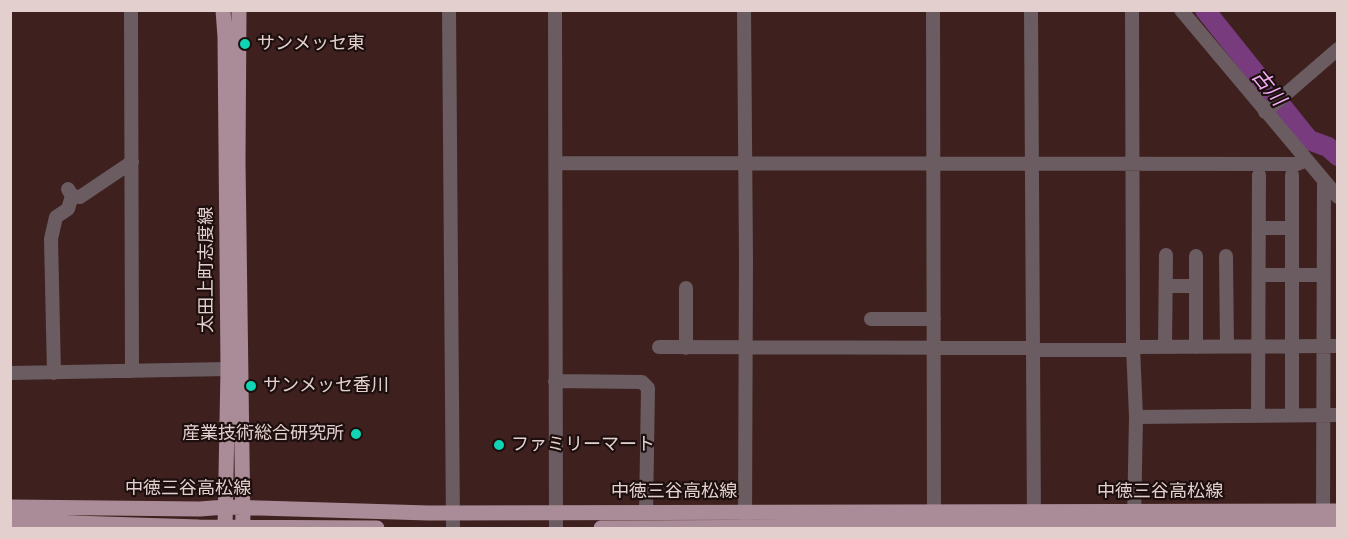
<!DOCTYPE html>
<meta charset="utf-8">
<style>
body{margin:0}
#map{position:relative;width:1348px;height:539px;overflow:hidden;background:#3e211f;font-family:Merriweather,serif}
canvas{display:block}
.frame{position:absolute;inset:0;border:12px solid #e3cfcd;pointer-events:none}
</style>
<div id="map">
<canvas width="1348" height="539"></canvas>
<div class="frame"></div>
</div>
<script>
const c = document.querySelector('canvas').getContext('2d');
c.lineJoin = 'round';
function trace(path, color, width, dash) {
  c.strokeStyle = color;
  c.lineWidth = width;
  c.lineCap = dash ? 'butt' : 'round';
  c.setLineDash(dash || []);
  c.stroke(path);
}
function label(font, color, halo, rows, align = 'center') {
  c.font = font + ' Merriweather,"Noto Sans JP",serif';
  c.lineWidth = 4.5;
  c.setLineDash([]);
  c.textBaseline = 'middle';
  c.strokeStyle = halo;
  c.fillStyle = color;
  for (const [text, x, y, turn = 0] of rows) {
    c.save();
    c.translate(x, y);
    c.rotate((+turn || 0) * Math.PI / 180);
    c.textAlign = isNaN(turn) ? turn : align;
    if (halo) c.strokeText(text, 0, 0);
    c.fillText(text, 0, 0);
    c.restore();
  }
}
trace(new Path2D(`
 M1205 10 1309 140 1328 147 1338 156`), '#773b7e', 20);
trace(new Path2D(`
 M131 10 132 371
 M449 10 453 528
 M555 10 556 528
 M744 10 746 260 745 523
 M933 10 934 520
 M1031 10 1034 521
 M1132 10 1133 347 1136 417 1134 520
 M1181 10 1338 197
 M1265 112 1338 49
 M556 163 1297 164 1307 160
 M1292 175V415
 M68 189 72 196 80 197 132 162
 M1259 228H1292
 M1226 256 1227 347
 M1259 275H1324
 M1166 286H1196
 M871 319H934
 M659 347 1033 348
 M1133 347 1338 346
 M1165 347 1166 255
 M1196 347V256
 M686 348V288
 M1033 350H1133
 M10 373 228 369
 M54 373 51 239 56 217 68 209 72 196
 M555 381 642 382 648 388 646 512
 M1258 416 1259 175
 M1136 417 1338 415
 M1323 520 1324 181`), '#6a5c61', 14);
trace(new Path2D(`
 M223 10 225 37 228 369 225 528
 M239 10 238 162 243 528
 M10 507 200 509 225 507 429 513 1338 511
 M10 521 199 527 377 528
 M601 528 1338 525`), '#a98c97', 15);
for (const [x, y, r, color] of [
 [245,44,6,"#10d5b4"],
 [251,386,6,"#10d5b4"],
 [356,434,6,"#10d5b4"],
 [499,445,6,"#10d5b4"]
]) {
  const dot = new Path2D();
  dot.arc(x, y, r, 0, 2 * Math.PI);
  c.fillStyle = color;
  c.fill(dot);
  trace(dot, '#1c0f0e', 2);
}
label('18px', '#e3cfcd', '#1c0f0e', [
 ["サンメッセ東",257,44],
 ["サンメッセ香川",263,386],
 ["産業技術総合研究所",344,434,"right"],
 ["ファミリーマート",511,445]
], 'left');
label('18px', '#e3cfcd', '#1c0f0e', [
 ["太田上町志度線",207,270,-90],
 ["中徳三谷高松線",188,489],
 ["中徳三谷高松線",674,492],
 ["中徳三谷高松線",1160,492]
]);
label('italic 20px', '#f2aff8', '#1c0f0e', [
 ["古川",1268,88,51]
]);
</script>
